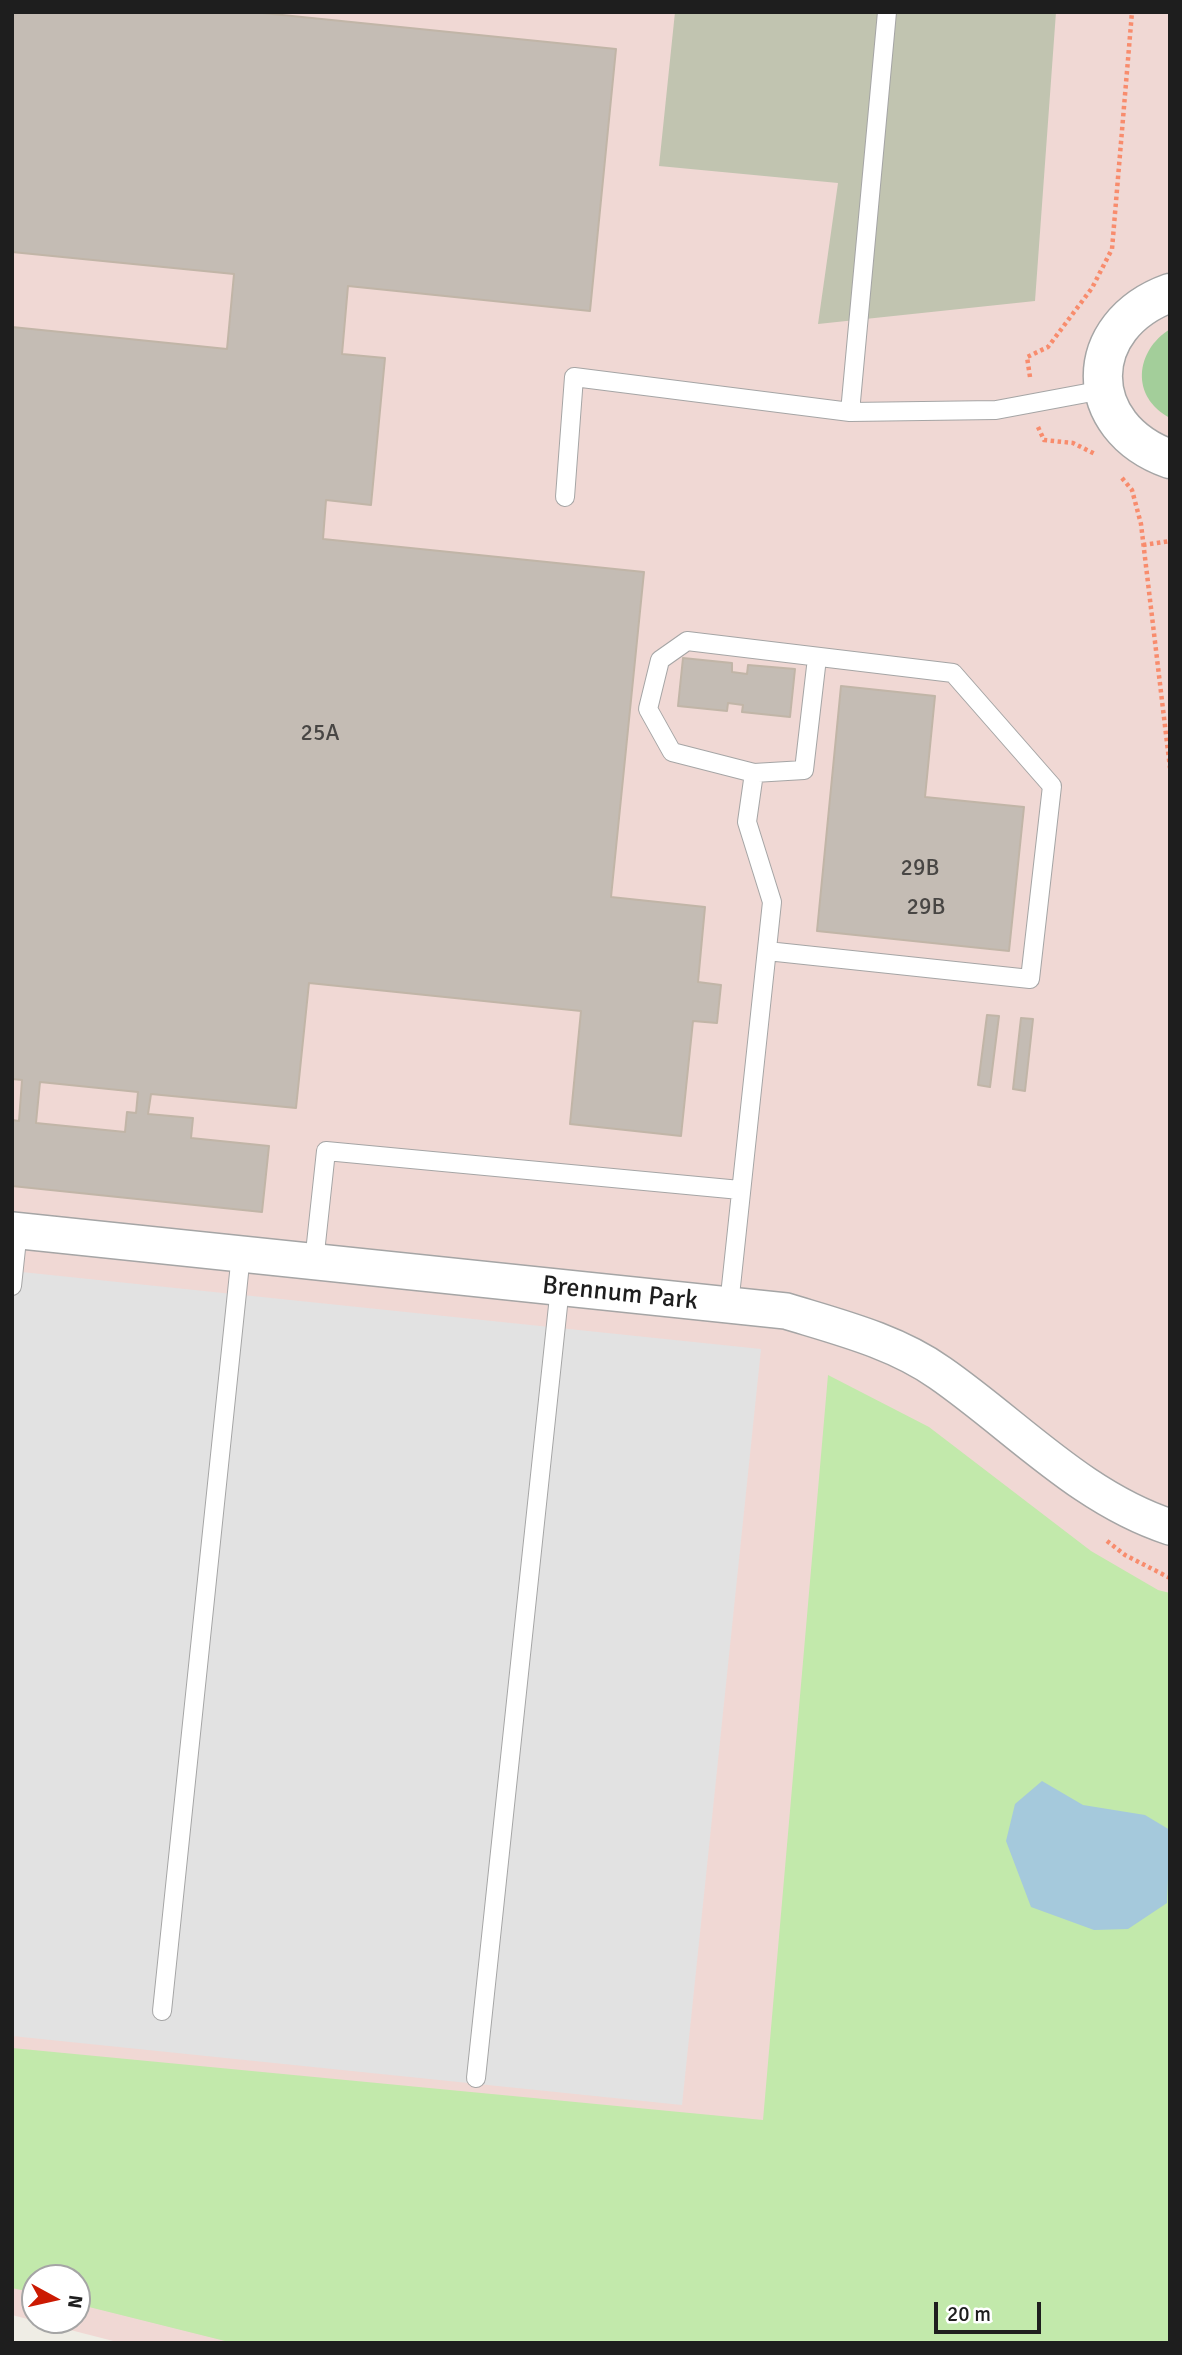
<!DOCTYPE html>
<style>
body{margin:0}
#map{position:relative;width:1182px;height:2355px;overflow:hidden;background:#efede5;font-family:Signika,sans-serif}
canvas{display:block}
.frame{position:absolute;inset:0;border:14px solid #1e1e1e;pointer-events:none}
.north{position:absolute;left:21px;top:2264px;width:70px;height:70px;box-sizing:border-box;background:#fff;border:2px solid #a5a5a5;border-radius:50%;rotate:98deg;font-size:19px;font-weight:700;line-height:28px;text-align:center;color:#1e1e1e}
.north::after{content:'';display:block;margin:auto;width:24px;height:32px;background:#cb1a02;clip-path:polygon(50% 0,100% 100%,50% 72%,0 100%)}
.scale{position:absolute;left:934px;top:2302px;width:107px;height:32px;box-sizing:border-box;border:4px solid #1e1e1e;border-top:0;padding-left:9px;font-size:21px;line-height:24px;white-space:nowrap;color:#1e1e1e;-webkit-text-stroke:5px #fff;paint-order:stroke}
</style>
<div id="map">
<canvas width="1182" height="2355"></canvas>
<div class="frame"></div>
<div class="north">N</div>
<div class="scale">20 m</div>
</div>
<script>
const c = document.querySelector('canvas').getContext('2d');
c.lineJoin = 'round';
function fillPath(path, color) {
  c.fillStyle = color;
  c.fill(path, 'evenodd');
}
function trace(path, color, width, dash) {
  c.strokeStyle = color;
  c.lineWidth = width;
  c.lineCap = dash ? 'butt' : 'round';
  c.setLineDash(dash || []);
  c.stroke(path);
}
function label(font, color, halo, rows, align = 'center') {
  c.font = font + ' Signika,sans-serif';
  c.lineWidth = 5;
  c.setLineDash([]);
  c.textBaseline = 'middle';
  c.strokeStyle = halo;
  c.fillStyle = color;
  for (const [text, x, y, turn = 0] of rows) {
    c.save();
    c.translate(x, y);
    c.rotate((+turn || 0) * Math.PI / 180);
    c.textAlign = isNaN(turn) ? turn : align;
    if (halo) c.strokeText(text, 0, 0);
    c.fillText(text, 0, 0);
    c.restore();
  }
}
fillPath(new Path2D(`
 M12 12H1170V2343H121L12 2315ZM35 2278H77V2320H35Z`), '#f0d8d4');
fillPath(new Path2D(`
 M675 12H1056L1035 301 818 324 838 183 659 166Z`), '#c1c4b0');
fillPath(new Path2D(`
 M828 1375 929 1427 1091 1551 1158 1590 1170 1593V2343H233L77 2304V2278H35V2293L12 2288V2048L763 2120Z`), '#c2e9ab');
fillPath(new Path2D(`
 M1170 329V418C1130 397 1135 351 1170 329Z`), '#a3ce9a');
fillPath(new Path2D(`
 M12 1271 761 1349 682 2105 12 2036Z`), '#e2e2e2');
fillPath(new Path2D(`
 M1042 1781 1083 1805 1145 1815 1170 1830 1167 1903 1128 1929 1094 1930 1031 1907 1006 1841 1015 1804Z`), '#a5c9dc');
const building = new Path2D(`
 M12 12H253L616 49 590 311 348 286 342 354 385 358 371 505 326 500 323 539 644 572 611 897 705 907 698 982 721 985 717 1023 693 1021 681 1136 570 1124 581 1011 309 983 296 1108 151 1094 148 1114 193 1118 191 1138 269 1146 262 1212 12 1186V1120L19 1121 22 1080 12 1079V327L227 349 234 274 12 252ZM40 1082 138 1092 136 1113 127 1112 125 1132 36 1123Z
 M683 658 732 663V672L747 674 748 665 795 669 790 717 742 712 743 705 728 703 727 711 678 706Z
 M841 686 935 696 925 797 1024 807 1009 951 817 931Z
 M987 1015 999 1016 990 1087 978 1085Z
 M1021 1018 1033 1019 1025 1091 1013 1089Z`);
fillPath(building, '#c4bcb4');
trace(building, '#c1b5a7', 2);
const service = new Path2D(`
 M887 12 850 412 996 410 1103 390
 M565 497 574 377 850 412
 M754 773 672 752 648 709 660 660 687 641 953 673 1052 786 1030 979 767 951
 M314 1262 326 1151 740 1190
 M12 1286 18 1230
 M729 1305 772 902 747 822 754 773 804 770 817 658
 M162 2011 241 1254
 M476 2078 560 1287`);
const minor = new Path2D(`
 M12 1230 786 1311C838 1327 895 1341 940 1373 1015 1425 1081 1498 1170 1527`);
const tertiary = new Path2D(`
 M1170 293C1081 325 1080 427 1170 459`);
trace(service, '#a5a5a5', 20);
trace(minor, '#a5a5a5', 38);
trace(tertiary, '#a5a5a5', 41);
trace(new Path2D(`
 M1030 377 1027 357 1048 347 1092 288 1112 249 1132 12
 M1038 427 1044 440 1073 443 1095 454
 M1122 478 1132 490 1141 524 1170 768
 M1143 545 1170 541
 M1107 1541 1125 1555 1170 1578`), '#f88c6d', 4.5, [3.5, 3.5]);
trace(service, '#fff', 18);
trace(minor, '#fff', 35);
trace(tertiary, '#fff', 38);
label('23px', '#484644', null, [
 ["25A",320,734],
 ["29B",920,869],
 ["29B",926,908]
]);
label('26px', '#1e1e1e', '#fff', [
 ["Brennum Park",620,1294,6]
]);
</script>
